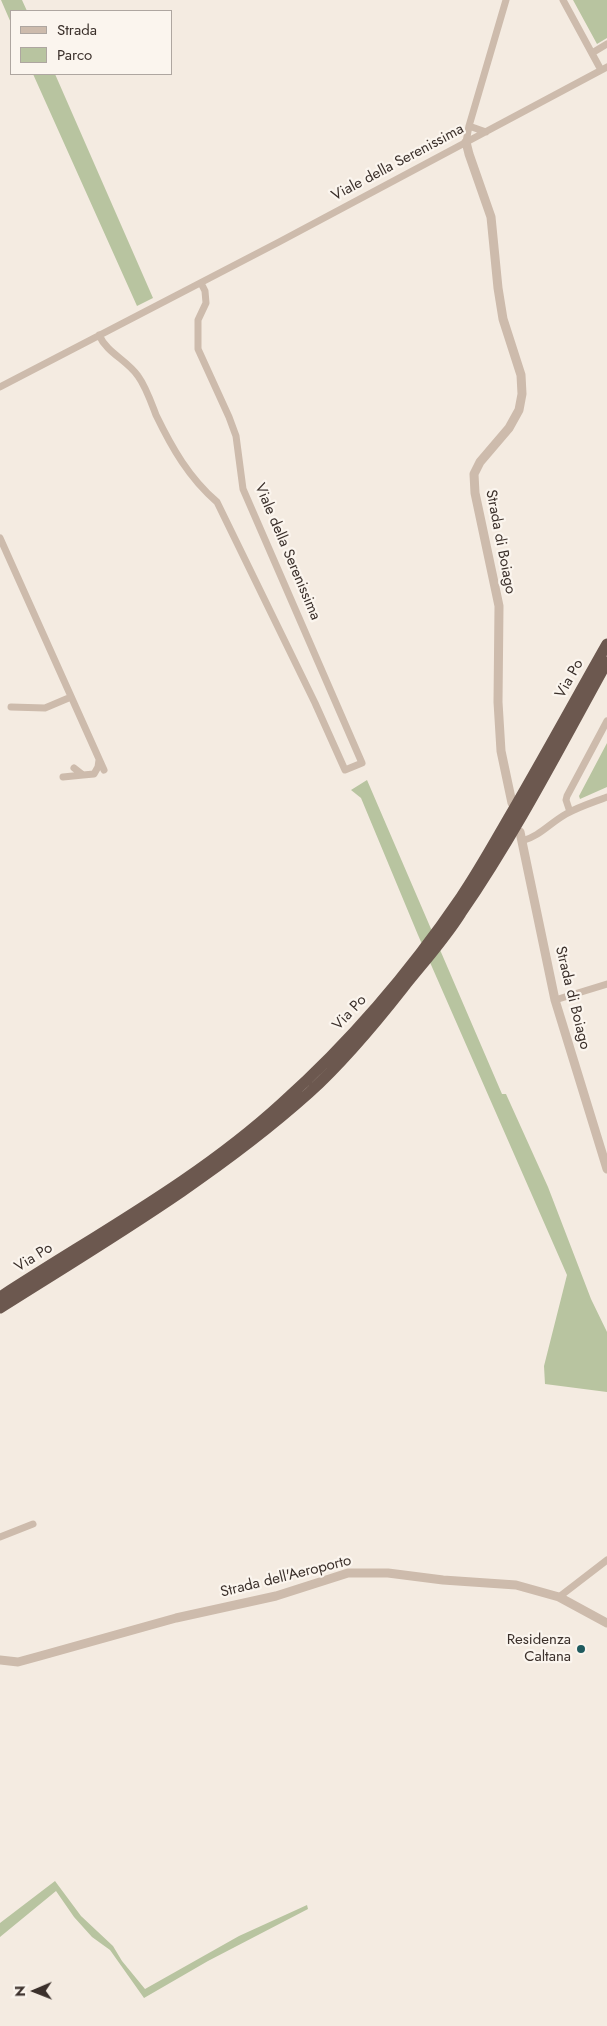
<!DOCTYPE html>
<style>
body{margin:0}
#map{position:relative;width:607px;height:2026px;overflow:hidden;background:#f4ebe1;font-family:Jost,sans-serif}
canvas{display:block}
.legend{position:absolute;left:10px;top:10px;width:162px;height:65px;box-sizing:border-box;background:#fbf5ee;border:1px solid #aea6a0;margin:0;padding:6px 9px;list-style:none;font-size:15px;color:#3b302b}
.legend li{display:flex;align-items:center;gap:10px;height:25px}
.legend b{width:25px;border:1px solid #aea6a0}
.north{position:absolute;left:10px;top:1966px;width:50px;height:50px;-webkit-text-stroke:4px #fbf5ee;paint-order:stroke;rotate:269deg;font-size:14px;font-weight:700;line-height:20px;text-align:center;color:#3b302b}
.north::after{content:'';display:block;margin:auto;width:18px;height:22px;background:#3b302b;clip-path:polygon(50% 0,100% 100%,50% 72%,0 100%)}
</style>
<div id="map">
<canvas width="607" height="2026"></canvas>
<ul class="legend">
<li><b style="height:6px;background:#cdbbac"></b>Strada</li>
<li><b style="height:14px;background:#b8c4a0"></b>Parco</li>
</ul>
<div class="north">N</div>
</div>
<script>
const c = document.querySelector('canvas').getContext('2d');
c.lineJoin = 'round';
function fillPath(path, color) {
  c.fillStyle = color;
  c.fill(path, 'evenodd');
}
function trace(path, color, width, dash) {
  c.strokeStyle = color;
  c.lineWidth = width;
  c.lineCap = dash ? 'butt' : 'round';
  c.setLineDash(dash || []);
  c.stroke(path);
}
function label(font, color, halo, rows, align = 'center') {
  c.font = font + ' Jost,sans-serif';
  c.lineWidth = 4.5;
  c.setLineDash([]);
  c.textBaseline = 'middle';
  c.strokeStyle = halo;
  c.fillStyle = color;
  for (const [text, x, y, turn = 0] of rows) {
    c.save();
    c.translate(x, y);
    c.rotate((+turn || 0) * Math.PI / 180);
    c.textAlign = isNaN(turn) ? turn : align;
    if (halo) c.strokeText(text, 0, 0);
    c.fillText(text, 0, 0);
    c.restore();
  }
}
fillPath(new Path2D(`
 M1 0H22L27 11H11V23Z
 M573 0H607V38L597 44Z
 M33 74H55L153 298 137 306Z
 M607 743V787L580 799 579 796Z
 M367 780 502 1094H506L548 1187 591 1299 607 1332V1392L545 1384 544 1366 567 1275 418 935 361 798 351 790Z
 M55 1881 81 1916 113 1946 122 1961 145 1989 239 1936 307 1905 308 1909 208 1961 144 1998 110 1950 92 1937 74 1917 56 1891 0 1937V1923Z`), '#b8c4a0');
trace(new Path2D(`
 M563 0 601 70
 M592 53 607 44
 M469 126 486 132
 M466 142 469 126 506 0
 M99 335C107 353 127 360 138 376 146 387 151 402 156 415 172 448 189 478 217 502L315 703 345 770 362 763 243 489 236 436 229 417 198 349V320L206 303 205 291 201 283
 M0 387 279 242 607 67
 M0 538 104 770
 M11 707 45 708 71 697
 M74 768 83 775 94 774 98 767 99 760
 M63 777 83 775
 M570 812 566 800 567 796 607 721
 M522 841C540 836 550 823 566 814 578 807 594 802 607 797
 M555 1000 607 984
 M0 1537 33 1524
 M559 1597 607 1560`), '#cdbbac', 7);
trace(new Path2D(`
 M466 142 469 154 491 217 498 288 503 319 521 375 522 394 519 410 509 428 480 462 474 474 475 493 499 606 498 702 501 751 512 803
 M520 832 555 1000 607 1169
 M0 1660 18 1662 40 1656 176 1618 276 1596 348 1573H388L443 1580 516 1585 559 1597 607 1623`), '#cdbbac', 9);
trace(new Path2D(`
 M0 1297C95 1235 198 1180 282 1103 350 1042 410 972 461 897 478 872 493 845 508 819 542 761 574 702 607 644
 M0 1308C106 1241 215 1177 309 1093 343 1062 374 1025 403 988 422 964 444 940 461 913 516 833 560 747 607 662`), '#6c584f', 11);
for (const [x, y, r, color] of [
 [581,1649,5,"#1f5a5e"]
]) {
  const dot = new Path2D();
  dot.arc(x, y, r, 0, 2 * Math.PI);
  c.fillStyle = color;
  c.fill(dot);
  trace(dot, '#fbf5ee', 2);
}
label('15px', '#3b302b', '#fbf5ee', [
 ["Viale della Serenissima",398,163,-28],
 ["Strada di Boiago",500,542,79],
 ["Viale della Serenissima",287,552,67],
 ["Via Po",570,679,-61],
 ["Strada di Boiago",572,998,76],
 ["Via Po",350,1013,-47],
 ["Via Po",34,1258,-32],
 ["Strada dell'Aeroporto",286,1577,-14]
]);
label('15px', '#3b302b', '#fbf5ee', [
 ["Residenza",571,1640],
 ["Caltana",571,1657]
], 'right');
</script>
